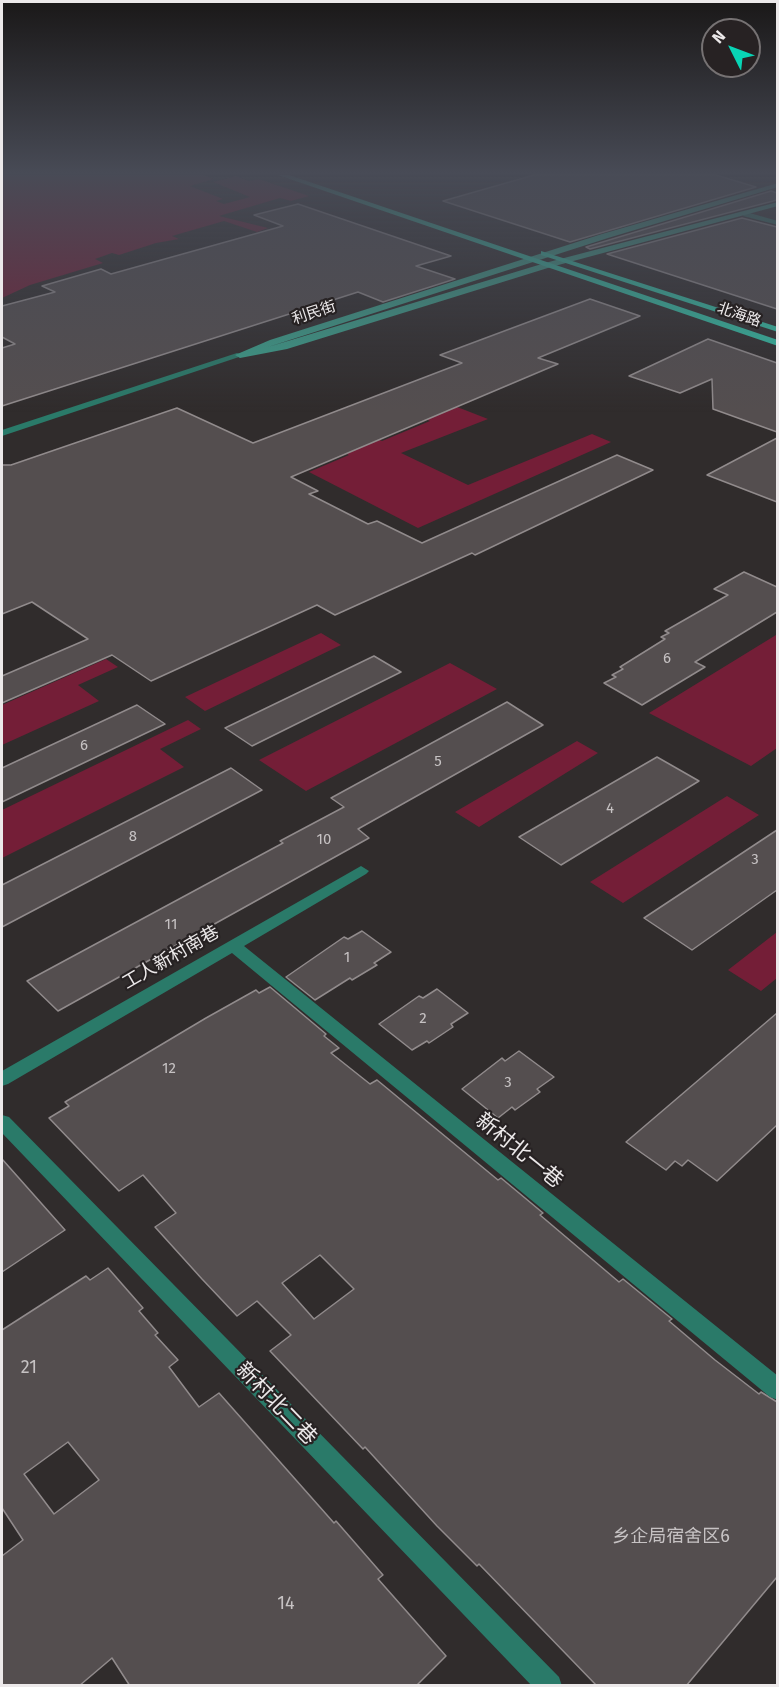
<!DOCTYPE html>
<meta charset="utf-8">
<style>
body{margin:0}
#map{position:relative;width:779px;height:1687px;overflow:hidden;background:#302c2c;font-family:"Fira Sans",sans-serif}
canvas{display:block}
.frame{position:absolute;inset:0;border:3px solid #ece9ea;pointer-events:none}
.north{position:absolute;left:701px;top:18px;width:60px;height:60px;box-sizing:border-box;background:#272223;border:2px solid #767273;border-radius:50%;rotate:312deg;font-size:16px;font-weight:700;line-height:24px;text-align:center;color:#ece9ea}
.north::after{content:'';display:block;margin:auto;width:21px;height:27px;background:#08d5b5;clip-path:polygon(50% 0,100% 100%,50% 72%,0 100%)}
</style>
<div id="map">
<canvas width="779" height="1687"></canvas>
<div class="frame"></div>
<div class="north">N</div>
</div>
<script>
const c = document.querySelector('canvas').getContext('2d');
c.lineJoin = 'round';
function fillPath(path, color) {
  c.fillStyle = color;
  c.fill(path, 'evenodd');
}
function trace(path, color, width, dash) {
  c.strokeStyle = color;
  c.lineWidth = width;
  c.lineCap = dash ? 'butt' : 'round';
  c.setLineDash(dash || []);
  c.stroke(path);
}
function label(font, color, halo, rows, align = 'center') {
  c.font = font + ' "Fira Sans","Noto Sans SC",sans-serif';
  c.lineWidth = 4.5;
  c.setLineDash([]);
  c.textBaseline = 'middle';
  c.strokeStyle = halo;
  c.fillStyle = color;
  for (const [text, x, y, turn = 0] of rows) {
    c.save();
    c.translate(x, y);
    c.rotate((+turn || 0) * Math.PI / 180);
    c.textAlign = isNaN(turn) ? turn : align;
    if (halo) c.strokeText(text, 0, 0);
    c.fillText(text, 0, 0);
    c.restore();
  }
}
fillPath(new Path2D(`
 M2 175H203L214 179 190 186 223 199 216 201 224 204 250 197 213 182 236 176 249 181 259 179 309 196 291 201 280 198 219 216 268 228 257 232 224 221 172 236 179 239 156 243 119 255 112 253 95 259 103 263 30 285 2 298Z
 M434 398 488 419 401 453 468 485 592 434 611 442 418 528 309 472 349 455 321 442 355 429 382 441 430 421 405 410Z
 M321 633 341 645 205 711 185 697Z
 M776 635 777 748 751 766 649 713Z
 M106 659 118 667 78 685 99 701 2 745V705Z
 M450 663 497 689 306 791 259 760Z
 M188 720 201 729 160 749 184 767 2 858V810Z
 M577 741 598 753 479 827 455 812Z
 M727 796 759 815 623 903 590 882Z
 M777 932V978L761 991 728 970Z`), '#741e37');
const building = new Path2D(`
 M534 175H716L756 187 570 242 443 201Z
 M771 191 777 193V200L590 249 586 247Z
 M298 204 451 256 416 266 455 279 383 302 358 292 2 406V348L15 344 2 337V306L55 292 42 286 101 269 111 274 283 226 254 215Z
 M742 218 777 227V309L607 254Z
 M590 299 640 316 538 358 558 364 291 477 318 491 309 494 368 524 377 521 422 543 617 455 653 470 475 555 472 553 335 615 317 605 151 681 112 655 2 703V676L88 639 32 602 2 614V465H11L177 408 253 443 462 363 440 355Z
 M708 339 777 363V432L713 409 712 379 680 393 629 376Z
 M777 438V502L707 475Z
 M744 572 777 587V612L695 662 705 667 642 705 604 683 616 677 612 675 623 669 620 667 665 639 661 637 669 633 665 631 728 595 714 589Z
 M374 656 401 672 252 746 225 728Z
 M507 702 543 725 358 829 369 838 58 1011 27 981 283 843 280 841 344 807 331 798Z
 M137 705 165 724 2 802V768Z
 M657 757 699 781 561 865 519 837Z
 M231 768 262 790 2 927V885Z
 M777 830V890L692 950 644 918Z
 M362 931 391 952 374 963 377 965 352 980 350 978 315 1000 286 977 344 937 348 939Z
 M270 987 326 1034 324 1036 339 1048 331 1053 370 1084 377 1080 498 1180 501 1178 543 1213 540 1215 619 1282 623 1279 672 1319 669 1321 715 1360 759 1394 761 1392 777 1402V1577L686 1686H597L479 1564 477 1566 437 1526 365 1447 363 1449 270 1351 291 1335 257 1301 237 1316 202 1279 155 1227 176 1213 143 1175 119 1191 49 1118 69 1106 65 1102 206 1018 256 990 259 993ZM320 1255 354 1289 314 1319 282 1283Z
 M437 989 468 1013 451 1024 453 1027 429 1043 427 1041 412 1050 379 1024 419 996 423 998Z
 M777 1013V1125L717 1181 688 1160 682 1166 675 1161 666 1170 626 1142Z
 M519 1051 554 1077 537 1089 540 1092 515 1110 512 1107 498 1118 462 1089 502 1058 505 1061Z
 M2 1159 65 1230 2 1272Z
 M108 1268 143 1308 139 1311 158 1333 155 1335 178 1360 169 1367 199 1407 219 1393 334 1523 336 1521 383 1575 378 1579 446 1656 416 1686H130L112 1658 79 1686H2V1556L23 1540 2 1508V1330L86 1276 90 1280ZM68 1442 99 1480 54 1514 24 1474Z`);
fillPath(building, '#544e4f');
trace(building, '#918b8c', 1.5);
fillPath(new Path2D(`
 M746 212 778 221V225L743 216Z
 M361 866 369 871 366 874 244 946 778 1376V1400L770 1397 232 953 8 1084 2 1086V1071Z
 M2 1115 9 1117 559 1677 562 1686H532L2 1133Z`), '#2a7a69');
fillPath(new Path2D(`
 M237 353 245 355 2 436V430Z`), '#2a7a69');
fillPath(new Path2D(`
 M778 183V187L608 238 268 347 545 263 778 202V206L551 267 287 349 240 358 235 355 270 340 602 234Z`), '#3ca08b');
fillPath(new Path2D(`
 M278 175H289L778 340V346Z
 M541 251 778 327V332L541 255Z`), '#34c0a5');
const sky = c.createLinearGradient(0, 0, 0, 412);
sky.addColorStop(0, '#1a1818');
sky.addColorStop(0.42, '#484b56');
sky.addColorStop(1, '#484b5600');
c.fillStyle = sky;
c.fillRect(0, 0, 779, 412);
label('15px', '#ece9ea', '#272223', [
 ["利民街",314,313,-18],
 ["北海路",739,315,19]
]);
label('15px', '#c6c2c3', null, [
 ["6",667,659],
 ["6",84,746],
 ["5",438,762],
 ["4",610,809],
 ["8",133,837],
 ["10",324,840],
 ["3",755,860],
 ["11",171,925],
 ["1",347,958],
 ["2",423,1019],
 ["12",169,1069],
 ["3",508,1083]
]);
label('18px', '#ece9ea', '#272223', [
 ["工人新村南巷",171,958,-30]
]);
label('18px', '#c6c2c3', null, [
 ["21",29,1368],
 ["乡企局宿舍区6",671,1537],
 ["14",286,1604]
]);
label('21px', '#ece9ea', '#272223', [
 ["新村北一巷",519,1151,39],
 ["新村北二巷",276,1404,46]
]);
</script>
